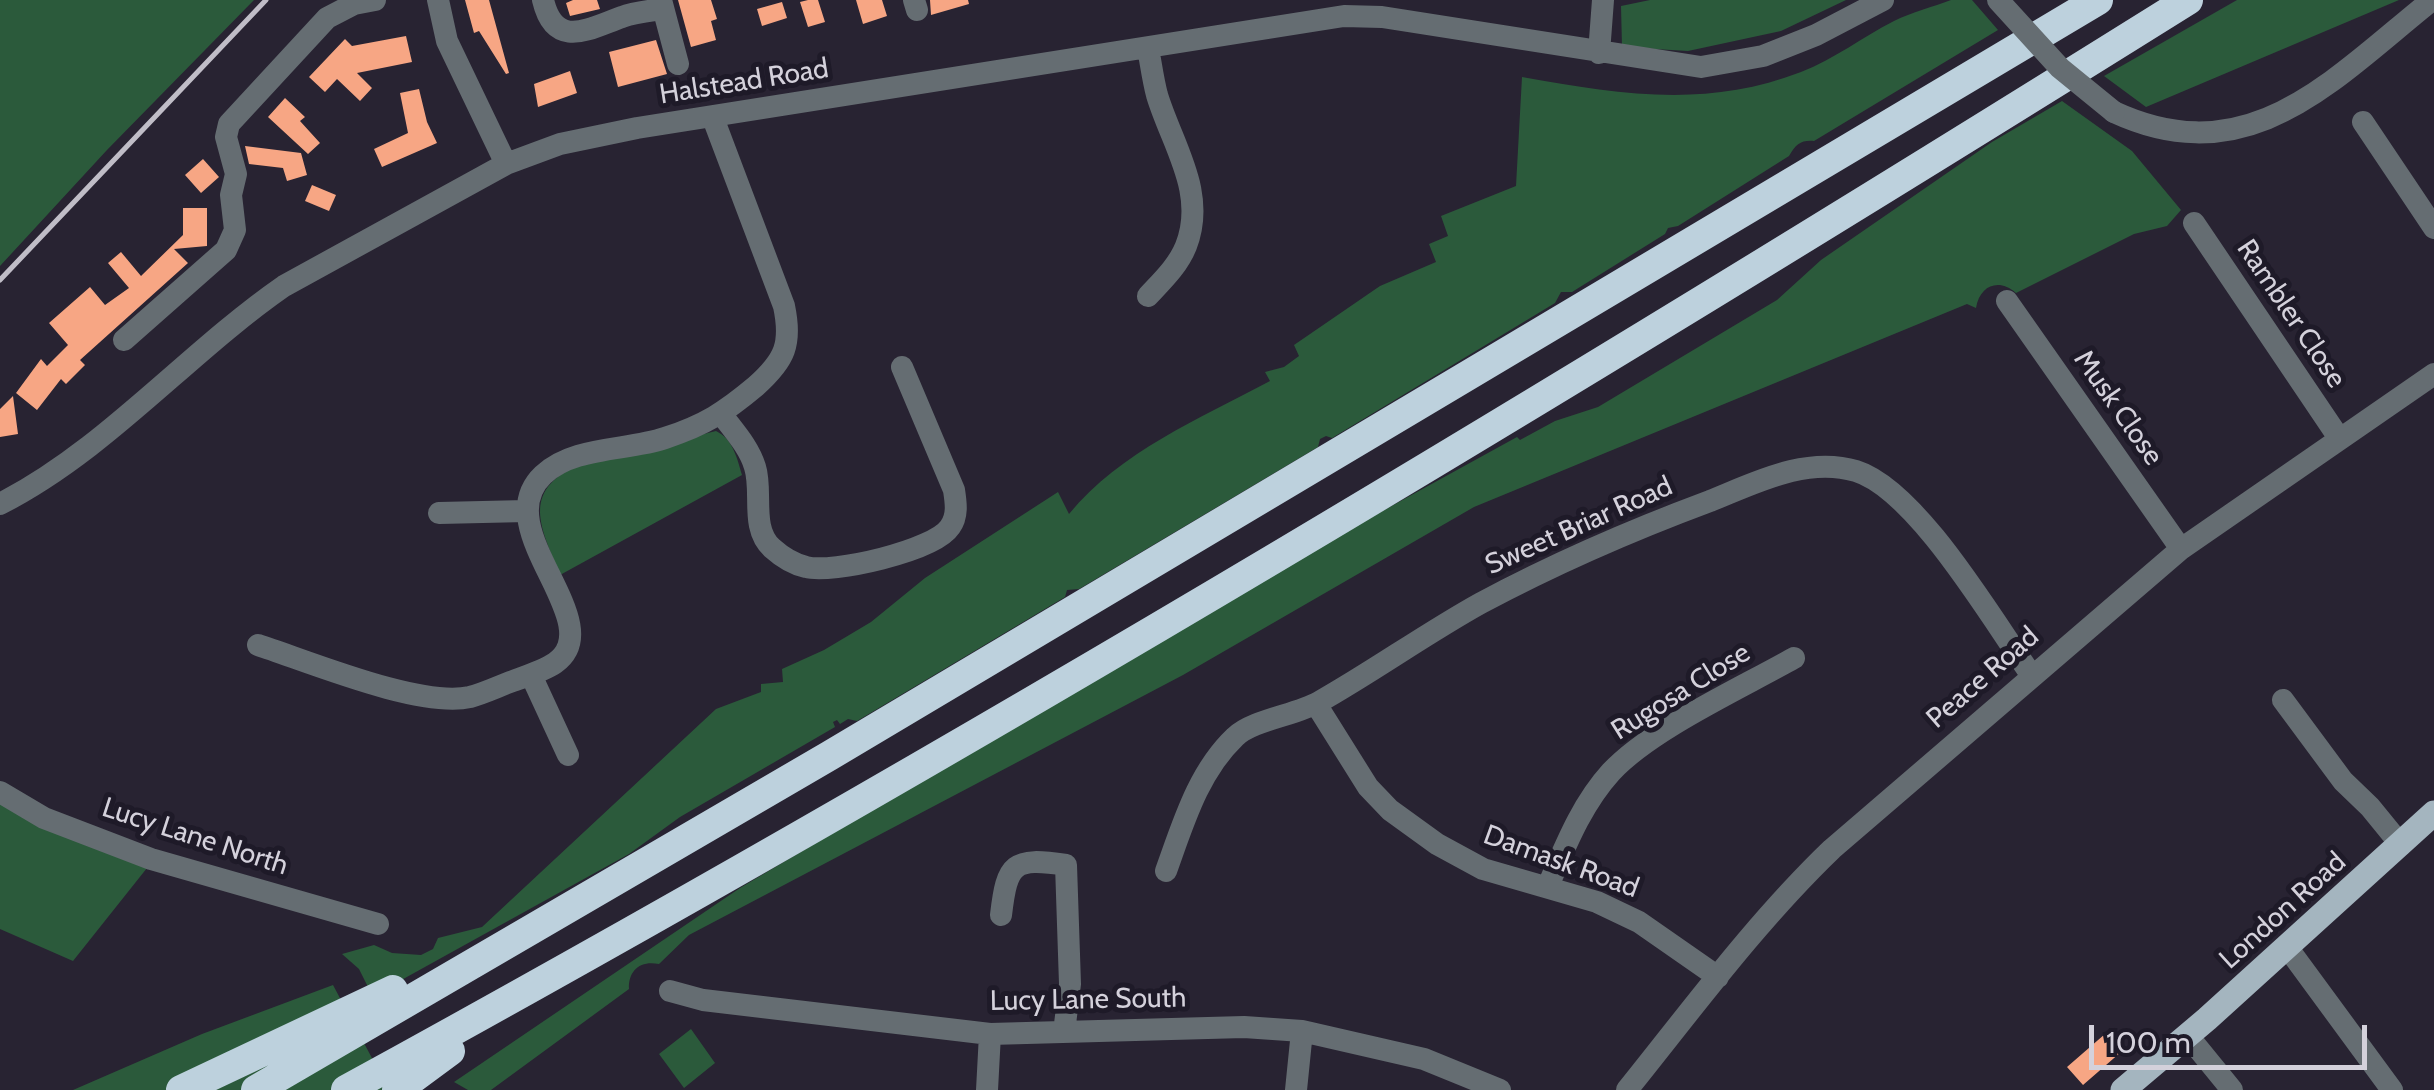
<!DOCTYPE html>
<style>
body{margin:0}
#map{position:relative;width:2434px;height:1090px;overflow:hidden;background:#282332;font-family:Cabin,sans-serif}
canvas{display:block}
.scale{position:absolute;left:2089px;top:1025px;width:278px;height:45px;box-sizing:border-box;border:5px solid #d4d1db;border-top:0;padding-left:12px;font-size:30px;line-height:35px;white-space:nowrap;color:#d4d1db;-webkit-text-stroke:8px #1e1a28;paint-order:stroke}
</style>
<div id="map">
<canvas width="2434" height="1090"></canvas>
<div class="scale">100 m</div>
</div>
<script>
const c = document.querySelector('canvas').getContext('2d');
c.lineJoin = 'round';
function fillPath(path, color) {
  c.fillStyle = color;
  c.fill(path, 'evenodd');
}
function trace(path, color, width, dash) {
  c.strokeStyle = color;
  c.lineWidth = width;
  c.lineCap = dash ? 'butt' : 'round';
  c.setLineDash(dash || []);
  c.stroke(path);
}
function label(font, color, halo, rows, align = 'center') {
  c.font = font + ' Cabin,sans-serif';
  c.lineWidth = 10;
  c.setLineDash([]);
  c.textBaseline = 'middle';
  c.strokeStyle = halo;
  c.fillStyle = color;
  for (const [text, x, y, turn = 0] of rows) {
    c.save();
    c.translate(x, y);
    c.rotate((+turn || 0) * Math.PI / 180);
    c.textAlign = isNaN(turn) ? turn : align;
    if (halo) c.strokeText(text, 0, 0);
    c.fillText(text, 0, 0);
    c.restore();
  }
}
fillPath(new Path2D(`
 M0 0H254L107 150 0 266Z
 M1650 0H1846L1781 31 1688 51 1622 47 1621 6Z
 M1951 0H1972L1998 30 1814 141C1801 140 1796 144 1789 156L1678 226 1668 228 1665 234 1572 292H1561L1555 303 1332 438 1326 436 1320 439 1318 447 1079 589 1067 590 1065 597 857 721 848 719 840 724 837 720 833 722 835 727 680 817 629 854 396 983 390 976 368 987 359 969 342 954 374 945 392 953 421 955 433 949 438 938 482 927 716 709 761 692V684L783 682 782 669 824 650 871 622 925 578 1058 492 1069 514C1121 451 1199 419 1270 381L1265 372 1284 367 1299 356 1294 345 1380 286 1436 262 1429 244 1448 236 1441 216 1516 186 1522 77C1619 94 1705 109 1801 72 1835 59 1862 37 1894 21 1912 12 1933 7 1951 0Z
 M2237 0H2399L2146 107 2104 76Z
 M2062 101 2132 151 2181 210 2167 226 2134 234 2016 293C1999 278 1980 285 1976 308L1967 304 1474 507 1183 675 689 935 659 964C640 960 628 971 629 989L491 1090H468L454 1082 740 888 1277 569 1517 437 1520 440 1555 421 1598 407 1777 300 1821 260 1992 142Z
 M716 431C733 439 737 458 742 475L560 575C541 527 520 492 578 465Z
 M0 803 147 868 73 961 0 929Z
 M333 985 389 1090H73L202 1034Z
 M691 1029 715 1063 684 1088 659 1054Z`), '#2b5a3b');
fillPath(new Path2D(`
 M465 0H489L509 73 506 74 479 31 474 33Z
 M573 0H597L600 9 570 16 566 3Z
 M678 0H711L717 19 711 21 716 40 691 47Z
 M808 0H818L825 22 808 27 800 2Z
 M856 0H882L887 16 863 24Z
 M930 0H968L969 4 931 15Z
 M782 2 787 18 762 26 757 9Z
 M406 36 412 62 357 73 372 88 360 101 337 79 325 92 309 77 345 39 352 46Z
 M656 40 667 74 618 87 609 52Z
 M570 71 577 93 538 107 534 84Z
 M419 89 427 122 437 143 382 167 374 149 408 133 400 93Z
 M285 98 305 117 300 121 320 143 308 154 268 117Z
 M245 146 301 153 307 175 287 181 283 168 249 164Z
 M203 159 219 177 201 193 185 175Z
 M312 185 336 195 329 211 305 201Z
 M183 208H207V246L174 249 188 263 80 360 85 365 66 384 61 379 37 410 16 393 41 359 47 366 68 345 49 323 90 287 105 305 129 288 108 263 121 252 141 276 183 235Z
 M13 396 18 434 0 437V409Z
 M2105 1034 2121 1052 2083 1085 2067 1067Z`), '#f7a684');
trace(new Path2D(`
 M438 0 447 41 506 164
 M543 0C555 51 590 28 622 17 635 12 649 11 663 9
 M661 0 678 64
 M914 0 917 10
 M1148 48C1151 64 1153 80 1157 95 1172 145 1207 192 1186 246 1178 266 1162 281 1148 296
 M1599 53 1603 0
 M2114 112C2250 175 2333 79 2432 0
 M2363 122 2434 228
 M2194 223 2339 438
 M2007 301 2181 549
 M124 340 226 250 235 230 231 195 236 174 226 137 229 124 327 18 354 4 375 0
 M722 415C734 431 749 447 755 467 763 492 750 528 772 548 782 557 793 564 806 567 832 574 934 551 950 527 958 516 956 503 954 490L902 367
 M0 504C106 450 186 354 284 286L506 164 560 144 637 128 1344 16 1382 17 1701 67 1763 56 1816 35 1883 0
 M439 513 526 511
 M258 645C310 662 420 708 470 697 485 693 499 686 513 681 527 676 543 671 555 663 612 622 486 529 543 475 573 446 627 451 665 438 705 425 725 412 756 386 785 360 792 344 784 306L713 118
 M531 675 568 755
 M2283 700 2343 781 2370 807 2401 845
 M1316 704 1368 787 1390 810 1437 844 1483 869 1597 902 1639 922 1718 977
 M0 792 44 818 151 859 378 924
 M1166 871C1183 824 1198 772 1235 737 1252 720 1296 715 1319 702 1374 671 1425 634 1481 603 1554 564 1632 530 1710 501 1755 483 1806 456 1856 471 1917 490 1993 621 2032 676
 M1548 886C1565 847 1581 805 1611 772 1651 729 1741 688 1794 658
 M1001 915C1007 863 1013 857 1066 865L1070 984 1064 1032
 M2287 947 2392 1090
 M670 991 703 1000 990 1034 1244 1027 1302 1031 1424 1059 1500 1090
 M2188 1036 2232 1090
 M987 1090 990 1034
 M1296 1090 1302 1031
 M1627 1090C1693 1008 1756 922 1832 849L2181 549 2434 374`), '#656d72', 22);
trace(new Path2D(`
 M2123 1090 2207 1019 2434 813`), '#a4b5bf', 25);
trace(new Path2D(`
 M181 1090 393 990
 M256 1090 829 756 2098 0
 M346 1090C972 747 1583 378 2188 0
 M397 1090 450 1051`), '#bdd1dd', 30);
trace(new Path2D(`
 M0 280 266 0`), '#c0bdc7', 5);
trace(new Path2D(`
 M1998 0 2060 68 2114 112`), '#656d72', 22);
label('28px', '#d4d1db', '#1e1a28', [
 ["Halstead Road",744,82,-9],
 ["Rambler Close",2291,314,56],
 ["Musk Close",2118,408,55],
 ["Sweet Briar Road",1579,526,-24],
 ["Peace Road",1983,678,-41],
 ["Rugosa Close",1681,692,-32],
 ["Lucy Lane North",195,837,18],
 ["Damask Road",1561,862,20],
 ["London Road",2283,911,-42],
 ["Lucy Lane South",1088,1000,-1]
]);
</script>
